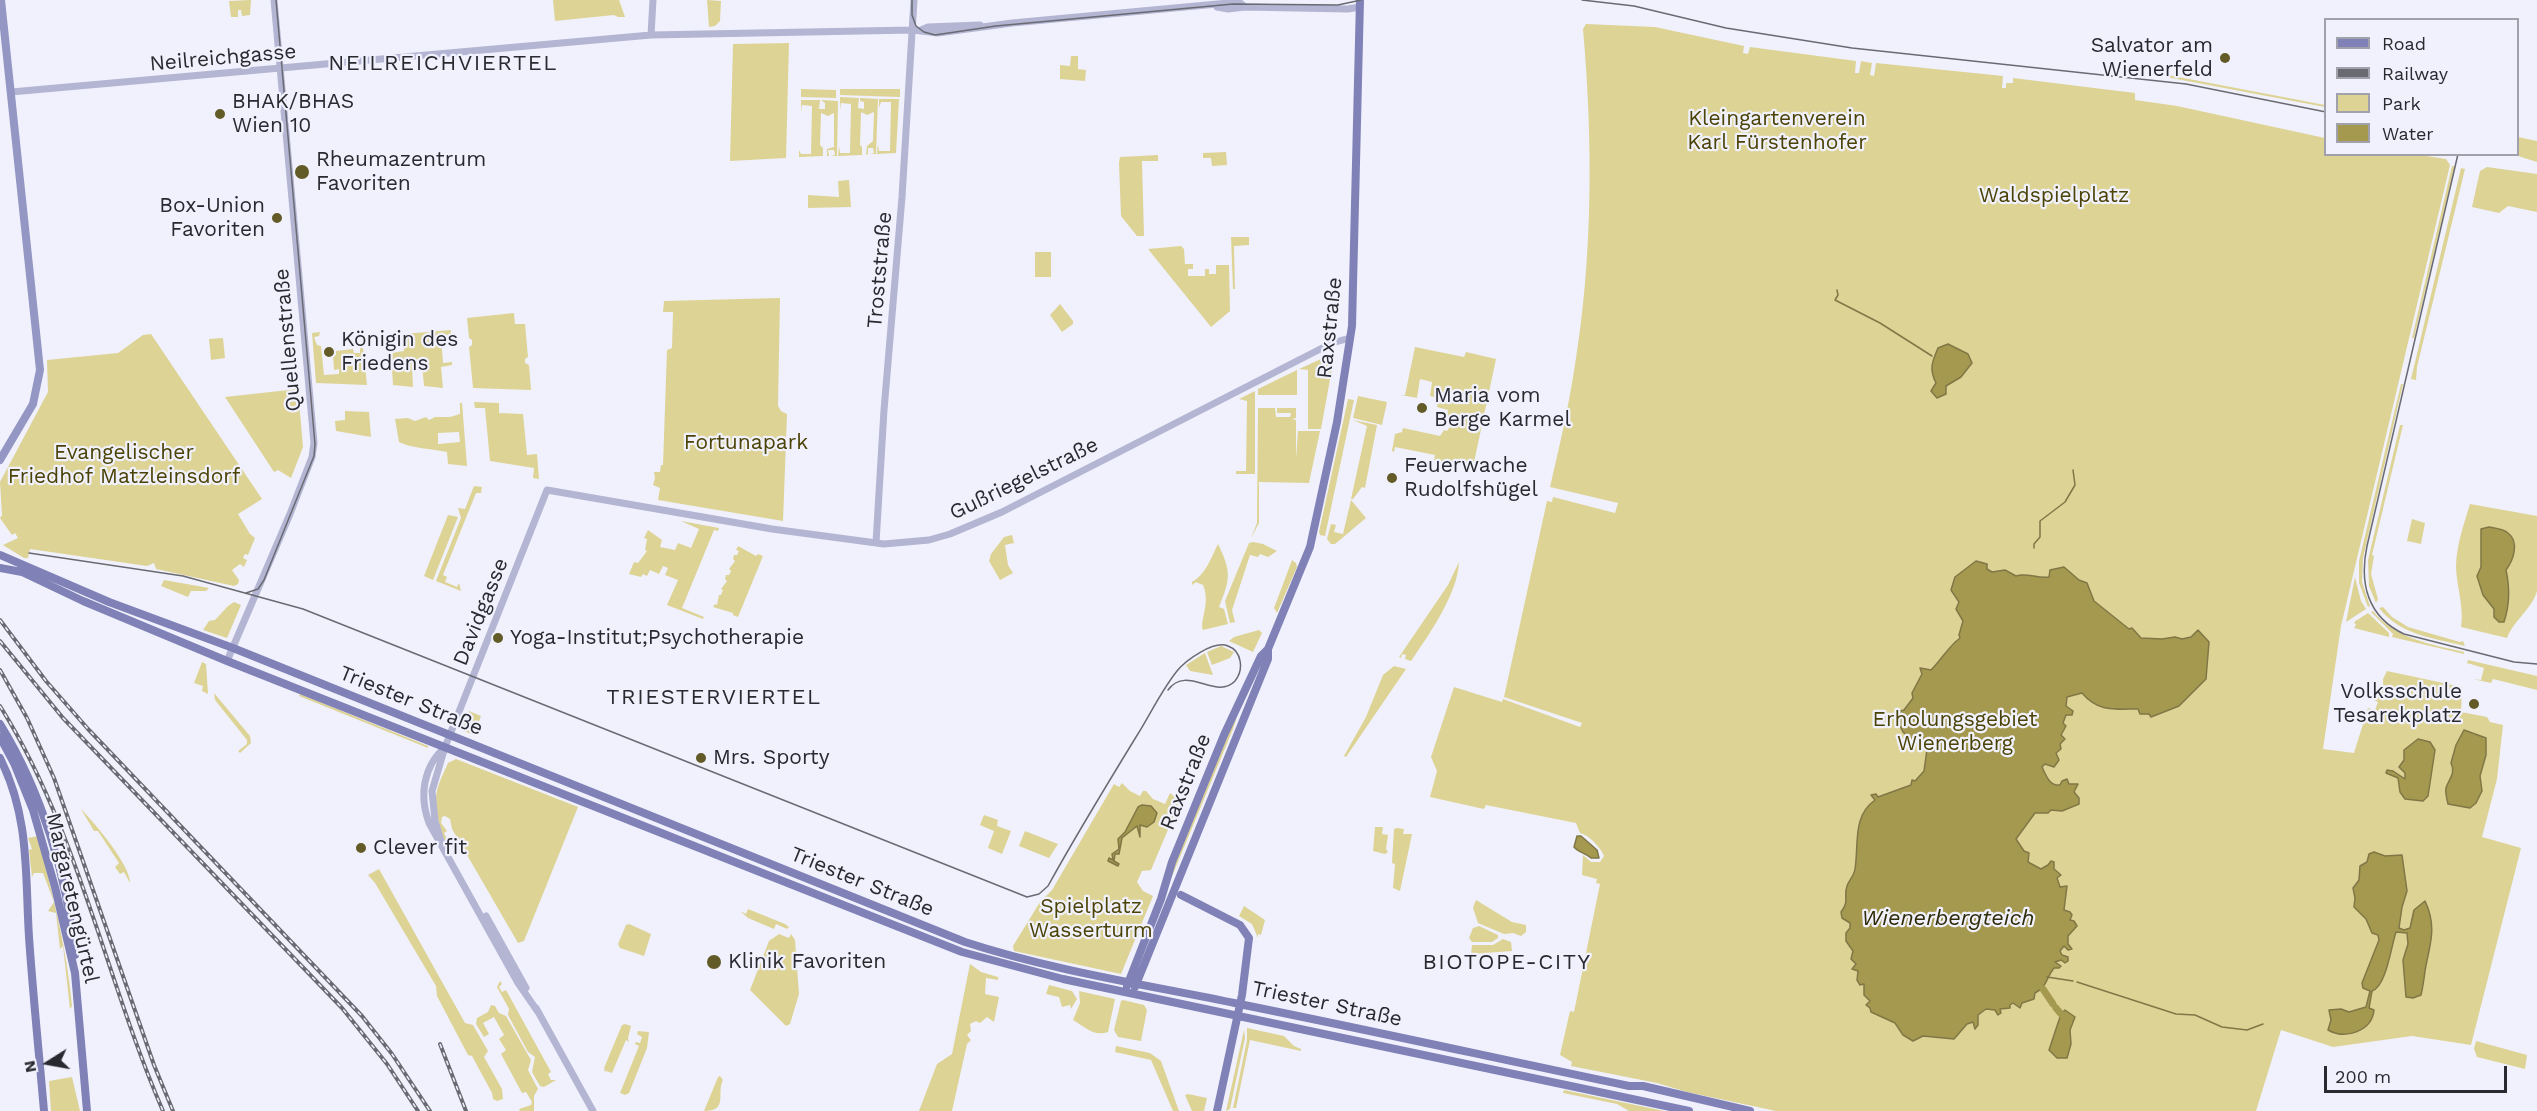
<!DOCTYPE html>
<meta charset="utf-8">
<style>
body{margin:0}
#map{position:relative;width:2537px;height:1111px;overflow:hidden;background:#f0f1fc;font-family:"Work Sans",sans-serif}
canvas{display:block}
.legend{position:absolute;left:2324px;top:18px;width:195px;height:138px;box-sizing:border-box;background:#f0f1fc;border:2px solid #a0a1aa;margin:0;padding:8px 10px;list-style:none;font-size:18px;color:#292930}
.legend li{display:flex;align-items:center;gap:12px;height:30px}
.legend b{width:30px;border:2px solid #a0a1aa}
.north{position:absolute;left:18px;top:1033px;width:60px;height:60px;-webkit-text-stroke:4px #f0f1fc;paint-order:stroke;rotate:259deg;font-size:16px;font-weight:700;line-height:24px;text-align:center;color:#292930}
.north::after{content:'';display:block;margin:auto;width:21px;height:27px;background:#292930;clip-path:polygon(50% 0,100% 100%,50% 72%,0 100%)}
.scale{position:absolute;left:2324px;top:1066px;width:183px;height:27px;box-sizing:border-box;border:3px solid #292930;border-top:0;padding-left:8px;font-size:18px;line-height:21px;white-space:nowrap;color:#292930;-webkit-text-stroke:4px #f0f1fc;paint-order:stroke}
</style>
<div id="map">
<canvas width="2537" height="1111"></canvas>
<ul class="legend">
<li><b style="height:8px;background:#7f81b7"></b>Road</li>
<li><b style="height:8px;background:#6a6a73"></b>Railway</li>
<li><b style="height:16px;background:#ddd395"></b>Park</li>
<li><b style="height:16px;background:#a59950"></b>Water</li>
</ul>
<div class="north">N</div>
<div class="scale">200 m</div>
</div>
<script>
const c = document.querySelector('canvas').getContext('2d');
c.lineJoin = 'round';
function fillPath(path, color) {
  c.fillStyle = color;
  c.fill(path, 'evenodd');
}
function trace(path, color, width, dash) {
  c.strokeStyle = color;
  c.lineWidth = width;
  c.lineCap = dash ? 'butt' : 'round';
  c.setLineDash(dash || []);
  c.stroke(path);
}
function label(font, color, halo, rows, align = 'center') {
  c.font = font + ' "Work Sans",sans-serif';
  c.lineWidth = 4.5;
  c.setLineDash([]);
  c.textBaseline = 'middle';
  c.strokeStyle = halo;
  c.fillStyle = color;
  for (const [text, x, y, turn = 0] of rows) {
    c.save();
    c.translate(x, y);
    c.rotate((+turn || 0) * Math.PI / 180);
    c.textAlign = isNaN(turn) ? turn : align;
    if (halo) c.strokeText(text, 0, 0);
    c.fillText(text, 0, 0);
    c.restore();
  }
}
fillPath(new Path2D(`
 M251 0 250 15 242 16 241 10H238V17H231L229 1Z
 M553 0H619L625 17H618L614 15 555 21Z
 M707 0 721 1 720 21 715 26 709 27Z
 M1586 24 1655 27 1744 46 1743 53 1748 54 1750 47 1856 61 1855 73H1859L1861 61 1872 63 1870 75 1874 76 1876 63 2003 76 2002 88H2006V83H2013V78L2135 93V100L2177 106 2325 138 2326 154 2420 155 2446 159 2450 165 2341 626 2323 749 2354 753 2368 708 2375 710 2378 702 2371 699 2373 694 2383 690V679L2387 671 2462 687 2461 712 2487 717 2490 722 2503 725 2497 779 2482 837 2521 848 2471 1045 2412 1036 2333 1047 2281 1030 2256 1111H1776L1687 1092 1657 1083 1571 1066 1572 1062 1560 1055 1570 1011 1574 1012 1600 884 1596 883 1597 879 1582 875 1583 855 1591 862H1600L1604 856C1601 848 1589 835 1580 833L1576 823 1486 805 1484 809 1430 797 1437 771 1431 757 1454 687 1502 702 1503 699 1580 727 1582 723 1504 697 1547 501 1552 502 1553 497 1615 513 1618 503 1550 487C1559 448 1568 410 1574 371 1593 259 1593 142 1583 29Z
 M789 43 786 158 730 161 733 44Z
 M1071 56H1078V69L1086 70 1085 81 1060 79V65L1070 66Z
 M2168 75 2325 105V107L2166 77Z
 M801 89 836 90V98L801 97Z
 M840 89H900V97L840 95Z
 M840 97 859 98 858 108 864 109V102L860 101V98L878 99 876 154H870L874 153 873 148H868V154L866 155 867 146 873 141 874 112 867 115 861 112 860 145 862 147V155L838 156 839 146 840 153H850L851 104 841 103 840 110Z
 M879 99H899L896 153 877 154 878 144 879 151H890L891 102H881L879 108Z
 M801 100H820L819 109H825V103L821 100 838 101 837 156H831L835 155 834 150H828L829 156H827V149L834 147V113L828 116 821 113 820 145 823 148V156L799 157V150L801 154H811L812 106 802 105 801 112Z
 M2518 137 2537 141V162L2515 155 2518 154Z
 M1226 152 1227 165 1212 166 1211 158H1203V153Z
 M1158 155V161H1142L1144 236H1137L1121 216 1119 163 1120 157Z
 M2452 166H2455L2414 338H2412Z
 M2487 167 2537 174V212L2508 206 2499 213 2472 207 2480 171Z
 M2461 168 2465 169 2417 367 2416 380 2411 379Z
 M849 180 851 207 808 208V195L839 197 838 181Z
 M1231 237H1249V245L1234 246 1235 289H1233Z
 M1181 246 1184 249 1185 264H1193V269H1188V276H1205V269H1209V274H1216V265H1229L1230 311 1211 327 1148 249Z
 M1035 252H1051V277H1035Z
 M780 298 778 406 781 411 787 414 783 521 658 500 660 488 653 485 655 478 654 472H660L661 465H663L667 350 672 348 673 312H663L664 301Z
 M1060 304 1073 321V324L1062 332 1050 315Z
 M514 313 515 324H525L528 357 525 359V363L529 365 531 390 473 388 469 347 472 345V340L469 338 467 318Z
 M451 330V335L441 336 443 363 452 362V365L441 367 443 388 424 386 422 364 412 365 413 387 393 385 391 353 404 351 403 334Z
 M320 332 319 336 314 337 317 345 321 346 324 375 339 374V369L334 370 333 355H336V351L353 349 354 353H360V348H363L367 385 316 383 312 333Z
 M151 334 262 499 238 514 250 534 255 538 248 555 245 554 243 558 247 560 244 567 240 564 232 570 239 580 238 584 234 586 156 569 154 563 147 566 30 549 28 558H24L3 545 18 538 15 533 12 535 0 518 2 515 0 482 48 392 47 360 118 353 143 335Z
 M223 338 225 358 211 360 209 339Z
 M1415 347 1464 357 1466 352 1496 359 1473 467 1434 460 1435 455 1395 447 1394 452 1392 451 1395 434 1402 432 1403 428 1440 436 1444 430 1447 431 1450 427 1449 422 1446 421 1448 410 1437 407 1438 398 1430 396 1432 382 1420 379 1417 398 1401 395H1405Z
 M1321 359 1333 363 1321 429H1308V370L1299 369Z
 M1297 370V395H1258V389Z
 M2401 384H2403L2363 558 2362 582 2370 606 2368 607 2359 583V561Z
 M298 389 303 447 291 478 278 470 274 472 225 397Z
 M1255 391V474H1236V471H1246L1247 401 1239 399Z
 M1358 396 1387 402 1382 425 1353 418Z
 M1348 399 1354 400 1325 536 1320 535 1319 532Z
 M474 402 499 403V413L523 414 527 455 537 454 539 479 533 478 534 468 490 461 485 408H475Z
 M460 403H462L467 466 448 464 447 452C433 449 410 448 399 442L395 419 408 418 415 421 426 417 429 420 435 417H450L460 414ZM459 432 460 442 438 444V433Z
 M1258 408H1275L1276 417H1290L1291 413H1277V408H1296V418L1292 419 1296 420V459L1298 431H1320L1309 483 1259 482V523L1251 538 1257 523Z
 M345 411 369 412 371 437 336 431 335 421 345 420Z
 M1353 420 1377 425 1365 488 1362 487 1353 499H1351L1367 426Z
 M2400 425H2403L2372 555 2374 556 2371 574 2378 599 2376 603 2369 586 2368 560Z
 M474 486 482 487 481 493H476L443 575 447 577 445 582 457 587 459 583 461 591 436 581 461 518 458 508 465 509Z
 M1351 500 1366 518 1335 544H1331L1327 539 1331 524 1336 525 1334 532 1343 534Z
 M2470 504 2537 516C2537 534 2537 576 2537 591 2532 609 2514 620 2507 638L2461 627C2464 607 2457 588 2456 568 2456 546 2464 524 2470 504Z
 M448 515 458 517 433 580 424 576Z
 M2412 519 2425 523 2421 544 2407 541Z
 M681 521 719 528 718 531 714 530 682 608 704 617 703 619 667 605 678 580 665 575 668 568 663 566 659 574 650 570 647 576 643 574 641 577 629 574 634 562 638 563 647 551 645 550 647 539 644 538 648 530 662 540 660 547 675 550 678 543 691 548 699 529Z
 M1012 535 1014 543 1005 545 1008 565 1013 573 1000 580 989 561 991 554 1004 537Z
 M1253 542 1263 544 1277 551 1268 557 1260 554 1258 557 1250 555 1232 610 1235 622 1230 623 1225 601 1249 543Z
 M1218 544C1231 571 1231 578 1219 607L1224 609 1228 624 1203 630C1199 621 1211 604 1203 585L1196 582 1192 585V582C1206 574 1211 558 1218 544Z
 M738 546 756 556 758 554 763 556 738 617 733 615V613L713 607 715 604 717 605 719 595H721L723 590 721 589 727 581 725 579 726 575H729L731 571 729 569 735 561 733 559 734 555H737L739 551 736 550Z
 M1292 560 1296 563 1297 567 1277 613 1274 608Z
 M1459 562C1458 593 1429 635 1411 661L1405 659 1406 655 1402 654 1401 658 1399 657 1448 585Z
 M2355 577 2361 601 2366 609 2346 622Z
 M164 580 209 588 206 591H191L188 597 161 586Z
 M234 602 241 605 227 638 203 630 209 621 215 620 228 606Z
 M2383 607 2392 617 2408 627 2460 642 2463 641 2465 646C2433 638 2400 635 2379 608Z
 M2373 611C2396 639 2430 644 2464 652V654L2392 637 2393 634 2371 612Z
 M2368 613 2389 633V637L2354 628 2356 625 2354 622Z
 M1259 630 1262 633 1253 652 1229 641 1234 637Z
 M1221 646 1234 652 1230 658 1212 665 1207 652Z
 M1205 653 1213 675 1190 671 1186 665Z
 M2468 660 2537 676V690L2493 679 2491 683 2473 679 2481 680 2484 668 2467 663Z
 M202 662 206 664 208 694 202 691 203 686 194 683Z
 M1394 666 1406 669 1346 757 1344 756 1366 717 1383 675Z
 M214 693 250 736 251 743 240 753 238 751 247 744V740L215 700Z
 M300 694 428 746V748L299 696Z
 M469 711 481 716 474 735 461 730Z
 M1237 717 1233 729 1170 881 1173 868 1231 727Z
 M456 759 578 807 524 941 518 943 452 829 450 819 445 816 442 817 441 823 447 831 444 833 451 847 446 844C440 829 433 807 437 791 439 782 444 772 448 763Z
 M1122 783 1130 791 1140 796 1143 791H1146L1153 799 1165 804 1170 793 1180 801 1151 870 1142 871 1137 882 1143 891 1153 896 1121 974 1014 951 1013 946 1040 902 1052 890 1114 784 1119 787Z
 M81 809C94 822 131 866 130 883L124 872 120 874 115 867 119 863 98 831H94Z
 M984 815 998 820 997 826 1011 831 1002 854 988 848 994 831 980 825Z
 M1375 827H1383L1382 834 1388 835 1386 849 1388 852 1385 854 1373 851Z
 M1397 828 1404 829 1403 834H1412L1400 891 1393 888 1395 864 1392 863 1394 829Z
 M1025 831 1058 844 1049 858 1019 846Z
 M38 836C52 893 67 948 72 1006L70 1009 63 946 60 949 56 913 48 911 54 902 43 873H34L32 877 29 850 32 849 28 838Z
 M379 869 465 1023 473 1025 488 1051 484 1057 502 1089 503 1099 497 1101 493 1099 492 1093 472 1056 468 1055 437 996 436 986 375 883 368 875Z
 M1476 900 1512 922 1526 925V932L1521 936 1513 933 1504 934 1478 923 1473 908Z
 M1244 906 1265 920 1261 935 1258 934V938L1252 924 1239 916Z
 M748 909 785 924 789 927 787 929 776 924 774 929 748 918 740 911 746 914Z
 M629 924 651 934 644 956 620 948 618 944 626 925Z
 M1479 926 1498 935V938L1492 942H1472L1469 938 1473 928Z
 M779 934 789 938 791 934 795 940 799 994 790 1024 786 1026 750 990 769 941Z
 M1503 939 1511 942 1512 951 1471 954 1472 945H1493Z
 M970 964 981 972 998 977V980L986 978 985 994 999 997 994 1022 987 1017 980 1023 976 1021 970 1024 971 1031 967 1035 971 1040 967 1044 952 1111H919L937 1064 952 1054Z
 M500 981 502 984 499 987 502 992 506 990 551 1072 548 1074 551 1080H556L544 1087 540 1086 532 1072 535 1057 528 1052 508 1015 509 1009 497 987Z
 M1049 985 1072 991 1077 999 1071 1009 1070 1005 1062 1007 1059 997 1046 994Z
 M1079 991 1115 999 1108 1032C1093 1037 1084 1026 1073 1020L1080 1003Z
 M1123 1000 1144 1005 1147 1010 1141 1041 1118 1037 1114 1030 1121 1001Z
 M491 1005 495 1006 499 1013 506 1016 531 1060 528 1070 538 1089 534 1096V1111H520L519 1109 531 1105 532 1102 526 1092 522 1093 501 1054 506 1050 499 1039 504 1035 494 1017 483 1023 489 1034 484 1037 476 1024 477 1018 488 1012Z
 M625 1024 631 1026 628 1038 629 1042 626 1040 612 1073 606 1071 605 1072 604 1068 622 1025Z
 M1247 1028 1284 1036 1294 1046 1301 1049V1051L1250 1040 1236 1108H1233L1247 1040Z
 M1244 1030 1245 1038 1230 1109 1226 1111Z
 M638 1031 649 1032 647 1048 629 1093 625 1095 620 1093 639 1046 635 1044 636 1042 640 1043 642 1037 637 1034Z
 M2476 1041 2527 1055 2525 1069 2477 1057 2474 1049Z
 M1116 1046 1150 1053 1161 1061 1179 1111H1173L1151 1060 1115 1052Z
 M720 1076 723 1080C716 1093 729 1111 704 1111L718 1077Z
 M72 1077 80 1111H51L49 1081Z
 M1564 1090 1664 1111H1629L1617 1104 1563 1093Z
 M1188 1094 1207 1098 1204 1111H1192L1185 1095Z`), '#ddd395');
const water = new Path2D(`
 M1948 344 1968 354 1972 363 1961 377 1946 386V394L1937 398 1931 391 1936 383C1929 369 1932 362 1938 348Z
 M2489 527C2494 528 2504 529 2508 533 2520 542 2513 561 2506 570 2510 588 2510 604 2504 622H2499L2494 617V609L2483 595 2477 576 2481 567V529Z
 M1976 561 1987 564V569L1992 572 2005 570 2016 576C2026 572 2038 579 2049 577L2050 570 2064 567 2079 580 2087 583 2094 601 2129 629 2132 628 2141 638 2162 639 2175 637 2182 639 2191 637 2198 630 2209 642 2206 679 2179 706 2151 717 2149 714H2140L2138 709C2114 709 2098 712 2082 693L2067 697 2066 706 2073 711 2072 715H2066L2063 723 2066 726 2061 735 2065 739 2060 744 2061 749 2056 753 2059 760 2054 767 2045 764 2042 767C2046 775 2049 786 2060 785L2062 781 2067 779 2069 784H2078L2074 792 2079 798V804L2062 811 2051 810 2048 813H2035L2016 839 2024 851 2029 853 2028 862 2041 869 2048 865 2051 861 2054 862V869L2061 875 2057 878 2060 887 2067 886 2064 910 2070 912 2072 915 2070 920 2074 921 2077 926 2068 936V944L2072 949 2068 950 2064 946 2060 951 2062 955 2068 957V961L2065 963 2061 960 2055 962 2061 966 2059 968H2054C2046 978 2047 987 2035 993L2034 999 2022 1003 2020 1008 2013 1003 2010 1005V1008L2000 1009 2001 1013 1998 1015 1995 1010 1986 1009 1978 1015V1025L1975 1029 1973 1022 1967 1024 1954 1039 1923 1036 1913 1041 1903 1035 1895 1023 1871 1012 1870 1008 1866 1005 1870 1001 1864 995V984L1860 985 1857 980 1858 971 1852 969 1856 964 1851 959 1853 951 1846 941V933L1850 928V923L1842 918 1841 912C1850 901 1843 897 1847 886 1849 880 1854 876 1855 869 1859 845 1852 816 1875 800L1871 795 1876 794 1878 797 1911 785 1912 780 1915 781 1924 771 1927 749C1916 740 1905 740 1900 726L1897 725 1900 719V711L1904 710 1913 698 1912 693 1922 674 1920 668 1931 670C1941 660 1949 646 1960 638L1959 635 1963 621 1956 609 1959 602 1951 590 1955 577Z
 M2464 730 2486 738V755L2480 776 2482 791 2476 803 2470 808 2448 804C2447 799 2445 793 2446 788 2449 779 2456 773 2451 763L2456 745Z
 M2418 739 2430 742 2435 750 2428 796 2423 801 2405 799 2400 792 2398 778 2386 773 2387 770 2393 771 2405 779V773L2399 767 2404 760V750Z
 M1142 805 1151 806 1157 813 1154 822 1147 827 1140 825V837L1137 826 1122 838 1119 854H1115L1114 861 1119 864 1118 866 1108 861 1109 858 1113 860 1112 854 1119 849 1118 839 1125 832 1138 807Z
 M1577 836H1581L1597 850 1599 858H1591C1585 853 1578 852 1574 847Z
 M2374 852 2385 856 2402 855 2407 891 2402 907 2399 928 2404 930 2410 928 2414 910 2425 901C2438 928 2429 946 2425 971 2424 979 2423 987 2421 995L2413 998 2406 997 2403 960 2408 944 2407 933 2396 932C2391 947 2386 987 2372 991L2369 1008 2374 1010C2372 1031 2346 1040 2328 1030L2331 1020 2329 1010 2341 1009 2349 1012 2366 1007 2370 991 2363 988 2362 983 2379 940 2378 935 2372 933 2366 919 2354 907 2355 898 2353 888 2359 880 2360 866 2367 862 2369 854Z
 M2065 1010 2075 1017 2070 1030 2071 1044 2067 1058H2057L2049 1050 2061 1014Z`);
fillPath(water, '#a59950');
trace(water, '#807746', 1.5);
trace(new Path2D(`
 M1837 290 1838 295 1835 300 1880 323 1932 356
 M2034 548V544L2040 537V521L2065 502 2075 485 2073 470
 M2047 977 2073 981
 M2077 982 2176 1014 2195 1015 2222 1027 2247 1030 2263 1024`), '#807746', 1.5);
trace(new Path2D(`
 M2043 989 2053 1004
 M2056 1008 2061 1014`), '#a59950', 7);
trace(new Path2D(`
 M1217 7 1228 9 1245 7 1348 9 1360 7
 M921 30 928 27 980 25
 M651 35 653 0
 M11 92 651 35 913 30 938 33 1012 23 1239 2 1245 7
 M876 543 884 410 902 197 914 0
 M227 661 290 514 312 457 314 443 274 0
 M445 747C423 767 419 796 429 823L518 983 538 1012
 M442 844 435 821 432 791 445 747 547 490 772 529 884 544 929 540 950 534 1002 512 1332 343 1350 338
 M486 916 526 988
 M536 1008 593 1111`), '#b3b5d3', 7);
trace(new Path2D(`
 M0 460 33 404 40 370 1 0`), '#9497c3', 8);
trace(new Path2D(`
 M0 555 109 602 233 648 965 942C1054 971 1148 985 1239 1004 1369 1030 1499 1059 1629 1086H1643L1750 1111
 M0 568 22 572 83 601 227 661 962 952 1063 979 1689 1111
 M0 724C42 792 67 876 75 955
 M0 737 14 763 33 810 55 887 75 973 87 1111
 M0 758C30 818 25 873 29 937 33 995 39 1053 44 1111
 M1181 895 1240 925 1249 938 1242 995 1217 1111
 M1127 986 1161 899 1172 862 1224 735 1261 656 1268 649 1310 547 1337 422 1352 326 1360 0
 M1135 987 1268 659V649`), '#7f81b7', 8);
trace(new Path2D(`
 M912 0V15L916 26 924 32 935 35 996 26 1233 4 1338 5 1361 0
 M1582 0 1634 6 1726 28 1852 48 2186 84 2326 112
 M2458 154 2367 546C2359 584 2368 617 2404 634L2514 662 2537 664
 M29 553 183 576 303 609 1027 897 1039 894 1048 886C1076 835 1106 786 1136 737 1150 715 1161 691 1177 671 1186 660 1214 640 1228 646 1242 651 1244 670 1235 681 1216 701 1187 664 1168 690
 M246 593 258 589 264 580 314 456 315 444 276 0`), '#6a6a73', 1.5);
const rail = new Path2D(`
 M0 620 46 681 88 729 362 1016 392 1054 430 1111
 M0 641 63 718 342 1008 387 1064 418 1111
 M0 670 27 718 54 778 154 1065 173 1111
 M0 706C78 830 105 977 163 1111
 M440 1044 466 1111`);
trace(rail, '#6a6a73', 4);
trace(rail, '#f0f1fc', 1.5, [4.5]);
for (const [x, y, r, color] of [
 [2225,58,6,"#635b27"],
 [220,114,6,"#635b27"],
 [302,172,8,"#635b27"],
 [277,218,6,"#635b27"],
 [329,352,6,"#635b27"],
 [1422,408,6,"#635b27"],
 [1392,478,6,"#635b27"],
 [498,638,6,"#635b27"],
 [2474,704,6,"#635b27"],
 [701,758,6,"#635b27"],
 [361,848,6,"#635b27"],
 [714,962,8,"#635b27"]
]) {
  const dot = new Path2D();
  dot.arc(x, y, r, 0, 2 * Math.PI);
  c.fillStyle = color;
  c.fill(dot);
  trace(dot, '#f0f1fc', 2);
}
label('21px', '#292930', '#f0f1fc', [
 ["Salvator am",2213,46,"right"],
 ["Wienerfeld",2213,70,"right"],
 ["BHAK/BHAS",232,102],
 ["Wien 10",232,126],
 ["Rheumazentrum",316,160],
 ["Favoriten",316,184],
 ["Box-Union",265,206,"right"],
 ["Favoriten",265,230,"right"],
 ["Königin des",341,340],
 ["Friedens",341,364],
 ["Maria vom",1434,396],
 ["Berge Karmel",1434,420],
 ["Feuerwache",1404,466],
 ["Rudolfshügel",1404,490],
 ["Yoga-Institut;Psychotherapie",510,638],
 ["Volksschule",2462,692,"right"],
 ["Tesarekplatz",2462,716,"right"],
 ["Mrs. Sporty",713,758],
 ["Clever fit",373,848],
 ["Klinik Favoriten",728,962]
], 'left');
label('21px', '#292930', '#f0f1fc', [
 ["Neilreichgasse",223,58,-5],
 ["Troststraße",880,270,-85],
 ["Raxstraße",1330,328,-84],
 ["Quellenstraße",288,340,-95],
 ["Gußriegelstraße",1024,479,-26],
 ["Davidgasse",481,612,-68],
 ["Triester Straße",411,701,22],
 ["Raxstraße",1186,782,-68],
 ["Triester Straße",862,882,22],
 ["Margaretengürtel",72,898,77],
 ["Triester Straße",1327,1004,12]
]);
label('21px', '#4b4205', '#f0f1fc', [
 ["Kleingartenverein",1777,119],
 ["Karl Fürstenhofer",1777,143],
 ["Waldspielplatz",2054,196],
 ["Fortunapark",746,443],
 ["Evangelischer",124,453],
 ["Friedhof Matzleinsdorf",124,477],
 ["Erholungsgebiet",1955,720],
 ["Wienerberg",1955,744],
 ["Spielplatz",1091,907],
 ["Wasserturm",1091,931]
]);
c.letterSpacing = '1.5px';
label('22px', '#292930', '#f0f1fc', [
 ["NEILREICHVIERTEL",443,64],
 ["TRIESTERVIERTEL",714,698],
 ["BIOTOPE-CITY",1507,963]
]);
c.letterSpacing = '0px';
label('italic 22px', '#302b09', '#f0f1fc', [
 ["Wienerbergteich",1948,919]
]);
</script>
